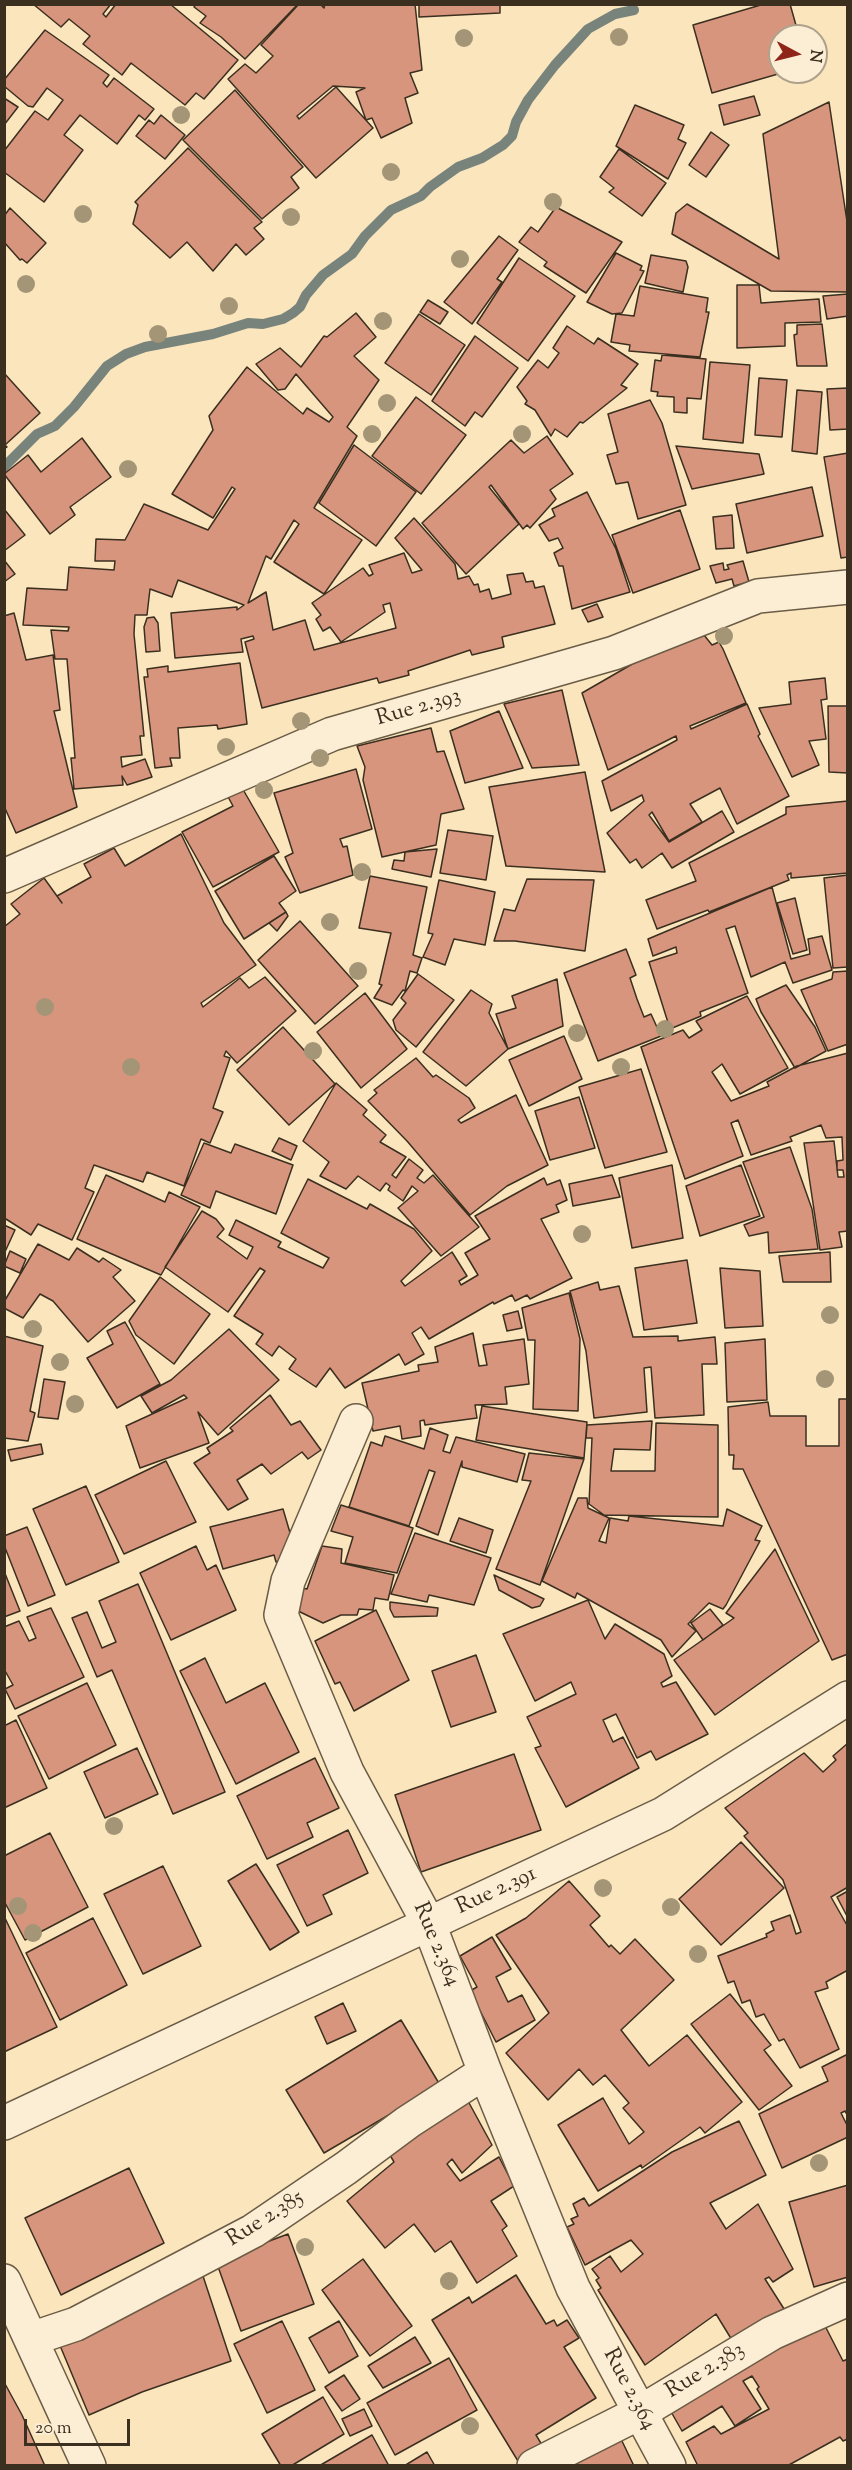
<!DOCTYPE html>
<style>
body{margin:0}
#map{position:relative;width:852px;height:2470px;overflow:hidden;background:#fae5bd;font-family:"Sorts Mill Goudy",serif}
canvas{display:block}
.frame{position:absolute;inset:0;border:6px solid #3b2f1f;pointer-events:none}
.north{position:absolute;left:768px;top:24px;width:60px;height:60px;box-sizing:border-box;background:#fceed4;border:2px solid #afa28c;border-radius:50%;rotate:97deg;font-size:16px;font-weight:700;line-height:24px;text-align:center;color:#3b2f1f}
.north::after{content:'';display:block;margin:auto;width:21px;height:27px;background:#8f2418;clip-path:polygon(50% 0,100% 100%,50% 72%,0 100%)}
.scale{position:absolute;left:24px;top:2419px;width:106px;height:27px;box-sizing:border-box;border:3px solid #3b2f1f;border-top:0;padding-left:8px;font-size:18px;line-height:21px;white-space:nowrap;color:#3b2f1f;-webkit-text-stroke:4px #fceed4;paint-order:stroke}
</style>
<div id="map">
<canvas width="852" height="2470"></canvas>
<div class="frame"></div>
<div class="north">N</div>
<div class="scale">20 m</div>
</div>
<script>
const c = document.querySelector('canvas').getContext('2d');
c.lineJoin = 'round';
function trace(path, color, width, dash) {
  c.strokeStyle = color;
  c.lineWidth = width;
  c.lineCap = dash ? 'butt' : 'round';
  c.setLineDash(dash || []);
  c.stroke(path);
}
function fillPath(path, color) {
  c.fillStyle = color;
  c.fill(path, 'evenodd');
}
function label(font, color, halo, rows, align = 'center') {
  c.font = font + ' "Sorts Mill Goudy",serif';
  c.lineWidth = 5;
  c.setLineDash([]);
  c.textBaseline = 'middle';
  c.strokeStyle = halo;
  c.fillStyle = color;
  for (const [text, x, y, turn = 0] of rows) {
    c.save();
    c.translate(x, y);
    c.rotate((+turn || 0) * Math.PI / 180);
    c.textAlign = isNaN(turn) ? turn : align;
    if (halo) c.strokeText(text, 0, 0);
    c.fillText(text, 0, 0);
    c.restore();
  }
}
trace(new Path2D(`
 M4 467 37 434 55 426 74 407 107 366 126 354 145 347 213 334 248 323 263 324 283 319 293 313 300 307 306 295 323 275 352 254 365 236 391 210 421 196 430 187 458 167 482 158 503 145 512 136 516 122 528 100 555 65 588 29 615 14 634 10`), '#78847b', 10);
const building = new Path2D(`
 M33 4H111L103 14 106 17 116 4H170L238 60 204 99 196 93 185 105 131 63 122 75 83 44 90 36 69 19 61 27Z
 M196 4H298L245 59 221 37 200 23 206 16 194 7Z
 M299 4H320L324 8 325 4H415L422 70 410 73 418 93 405 98 412 123 381 138 372 118 366 120 356 92 365 88 333 86 297 116 299 119 336 87 373 128 316 178 228 79 245 64 256 73 273 56 261 45Z
 M419 4H500V13L419 17Z
 M764 4H790L799 36H780V72H785L712 93 693 25Z
 M45 30 109 75 103 83 107 87 114 78 154 109 145 120 139 115 117 144 80 115 64 135 83 150 44 202 4 172V151L35 111 48 120 63 100 47 88 33 107 28 106 4 86V80Z
 M235 90 303 167 291 177 299 188 262 219 183 140Z
 M754 96 760 115 724 125 719 105Z
 M4 98 18 107 4 125Z
 M829 102 848 228V292L771 291 672 234 676 213 687 204 779 259 763 134Z
 M635 105 684 125 678 139 686 143 668 179 616 146Z
 M161 115 185 135 165 159 136 136 149 120 154 124Z
 M711 132 729 145 706 177 689 165Z
 M188 148 262 222 254 228 264 239 246 255 236 244 213 271 187 242 170 258 133 224 138 205 135 202Z
 M619 149 666 183 642 216 609 192 614 188 600 177Z
 M556 207 622 242 586 293 544 266 547 262 519 242 531 227 538 232Z
 M10 208 46 243 27 263 22 259 20 260 4 242V216Z
 M499 236 518 250 497 279 502 282 472 324 444 302Z
 M616 253 642 266 640 270 644 271 622 313 612 314 587 302Z
 M651 255 686 261 688 267 683 292 645 283Z
 M519 258 575 296 528 361 477 323Z
 M737 285H759L761 303 819 299 821 322 785 323V346L737 348Z
 M640 286 708 298 706 312H709L700 357 629 351 630 345 611 342 616 314 634 316Z
 M848 294V316L827 319 823 296Z
 M428 300 448 312 440 324 420 312Z
 M356 313 376 337 354 356 379 380 347 427 357 436 314 508 362 540 324 594 274 562 299 524 294 520 271 559 266 556 248 603 266 592 273 630 305 620 314 650 396 628 390 603 383 605 385 612 341 642 330 627 323 631 316 619 321 615 312 603 363 568 369 576 373 574 369 565 404 553 412 573 422 570 395 538 414 518 455 564 458 579 469 576 474 585 478 584 480 592 489 589 492 599 511 594 507 575 523 573 526 582 533 581 535 588 544 586 555 624 502 637 504 647 472 655 470 650 408 671 409 675 379 683 377 678 262 708 245 642 254 639 253 636 241 639 243 652 175 658 171 613 237 607V610L244 605 178 580 172 597 150 589 147 615H135L134 634 144 736H140L142 755 121 757 122 767 145 759 152 777 127 785 122 776 123 785 74 789 71 758H75L67 659H55L51 630 68 631 69 627 23 625 27 588 67 590 69 567 114 570 115 561H95L96 539 125 540 144 504 208 530 235 489 232 487 213 518 172 494 213 430 209 416 247 367 303 414 307 408 329 422 333 417 296 374 285 389 278 390 256 364 280 348 301 367 324 336 327 337Z
 M419 314 465 345 431 395 385 363Z
 M822 324 827 366H797L794 335 797 334V325Z
 M567 326 594 344 598 338 638 364 621 385 627 388 583 423 580 422 567 437 555 429 551 436 535 410 525 404 527 401 517 387 538 360 548 368 559 353 553 348Z
 M475 336 518 368 482 417 475 412 465 426 432 401Z
 M662 355 706 359 701 399 687 398V413L674 412V397L657 396 658 392 651 391 655 360 661 361Z
 M710 362 750 365 743 443 703 439Z
 M4 373 40 413 5 445 7 447 4 449Z
 M759 378 787 380 782 437 755 435Z
 M848 388V429L830 430 827 389Z
 M797 390 822 392 817 454 792 451Z
 M416 397 466 435 421 494 372 456Z
 M650 400 662 423 686 505 638 519 628 482 616 484 607 455 618 452 608 414Z
 M547 436 573 474 550 490 556 499 530 528 527 525 523 529 491 485 489 487 519 524 466 574 422 523 511 440 524 453Z
 M82 438 111 477 70 507 75 515 50 534 4 474 28 455 41 472Z
 M354 445 416 492 376 546 319 503Z
 M676 446 759 454 764 474 692 489Z
 M848 453V557L841 558 824 457Z
 M812 487 823 536 747 553 736 504Z
 M587 492 616 549 630 592 572 609 563 566H559L554 553 563 548 558 538 549 541 539 525 555 516 552 509Z
 M4 509 25 535 4 551Z
 M680 510 700 569 633 593 612 535Z
 M732 515 734 548 716 549 713 517Z
 M4 560 15 574 4 582Z
 M743 561 749 582 734 586 732 579 716 583 710 566 723 563 724 570 729 569 727 565Z
 M597 604 603 617 588 622 582 610Z
 M14 613 26 660 53 655 60 710 54 711 77 807 16 833 4 806V616Z
 M154 617 158 623 160 651 146 652 144 627 147 618Z
 M704 635 712 645 719 642 723 649 746 703 690 726 691 729 747 704 760 734 758 736 789 796 737 824 720 788 690 804 702 822 669 841 652 812 649 815 669 842 722 811 734 832 672 868 662 853 642 868 636 859 630 863 607 833 644 801 642 795 611 811 602 781 677 740 676 736 608 770 582 693 641 659Z
 M240 663 247 724 218 729 217 725 178 728 180 758H170L172 766 155 768 144 677H148L147 669 168 666V672Z
 M825 678 827 699 821 700 826 739 809 741 819 765 792 777 759 708 791 704 789 682Z
 M562 690 579 765 532 768 504 704Z
 M848 701V773L829 772 828 706H847Z
 M499 711 523 768 465 783 450 731Z
 M431 728 437 752 444 751 464 809 441 814 436 845 382 857 363 780 365 767 357 746Z
 M356 769 372 829 340 839 343 847 347 846 353 875 300 893 285 857 293 853 274 793Z
 M585 772 605 872 506 866 489 787Z
 M241 786 279 852 213 887 182 832 233 806 227 795Z
 M848 801V873L791 878V873L787 875 789 880 709 912 708 910 657 929 646 900 696 881 689 863 786 814V807Z
 M448 830 493 836 486 880 440 873Z
 M181 834 224 923 256 965 201 1003 203 1007 240 978 249 988 265 977 296 1011 237 1063 226 1051 224 1056 230 1058 213 1108 223 1112 210 1143 201 1139 184 1186 147 1172 143 1182 94 1165 85 1188 94 1192 72 1240 38 1224 31 1235 6 1219 4 1221V927L20 914 11 904 44 878 62 903 57 896 91 877 84 864 114 848 125 866Z
 M437 849 431 877 392 869 394 860 404 861 405 852Z
 M274 856 296 891 279 903 286 912 244 939 215 891Z
 M848 875V967L833 968 824 878Z
 M370 876 427 887 413 955 422 958 417 973 410 971 405 991 403 990 392 1005 374 998 382 985 379 984 391 933 359 928Z
 M527 879 594 880 585 951 515 941H494L504 909 515 911Z
 M439 880 495 892 485 945 454 939 445 965 423 957 433 934 428 933Z
 M772 887 791 959 810 954 808 939 822 936 832 970 793 983 785 962 751 977 735 926 726 929 748 993 700 1012 701 1016 670 1029 649 962 677 953 676 947 653 956 648 939Z
 M795 898 807 950 793 954 777 903Z
 M286 912 288 916 277 931 269 923Z
 M300 921 358 986 315 1024 258 960Z
 M626 949 636 975 630 978 637 999 644 1017 651 1014 661 1036 598 1061 564 973Z
 M848 971V1044L828 1051 801 990 832 979 833 972Z
 M418 974 454 1000 416 1047 396 1030 393 1020 406 1003 401 998Z
 M557 979 563 1026 508 1049 496 1014 516 1008 512 996Z
 M786 985 815 1027 826 1051 795 1068 761 1012 756 999Z
 M471 990 492 1004 489 1013 508 1049 466 1086 423 1052Z
 M365 993 407 1049 361 1088 317 1032Z
 M747 996 788 1068 740 1094 722 1064 712 1072 731 1101 769 1086 767 1082 797 1066 848 1053V1231L839 1232 842 1247 820 1250 804 1143 834 1141 838 1177H844L843 1170H837V1161L843 1160 842 1137 826 1138 821 1125 790 1137 792 1141 751 1155 738 1120 731 1123 743 1156 685 1179 641 1047 683 1030 689 1038 702 1030 696 1021Z
 M283 1027 335 1084 289 1125 237 1070Z
 M564 1036 582 1079 529 1106 509 1060Z
 M416 1058 433 1077 436 1075 469 1098 475 1108 458 1120 461 1123 516 1095 548 1165 507 1186 470 1215 407 1141 368 1101 377 1093 374 1090Z
 M641 1069 667 1152 605 1168 579 1087Z
 M336 1083 367 1110 363 1115 386 1135 380 1142 406 1157 392 1175 396 1178 409 1159 423 1170 417 1178 424 1183 433 1175 479 1227 441 1256 398 1208 418 1191 412 1186 403 1201 388 1190 390 1186 386 1183 380 1191 358 1176 346 1189 320 1176 329 1162 303 1141Z
 M579 1097 595 1148 550 1160 535 1111Z
 M279 1138 297 1146 291 1160 272 1151Z
 M204 1143 231 1153 235 1144 293 1165 276 1214 216 1191 210 1208 181 1195Z
 M790 1147 812 1209 818 1249 769 1253 768 1232 749 1236 744 1225 764 1217 743 1162Z
 M672 1165 683 1238 632 1248 619 1178Z
 M741 1165 760 1216 700 1236 686 1186Z
 M106 1175 165 1202 169 1192 200 1207 161 1275 77 1239Z
 M612 1175 620 1197 573 1206 569 1184Z
 M544 1178 547 1185 560 1180 567 1200 556 1205 559 1212 541 1219 572 1278 530 1299 527 1295 515 1301 512 1295 494 1304 493 1302 429 1339 421 1327 412 1333 424 1354 405 1365 399 1354 345 1388 330 1368 316 1387 289 1369 296 1359 279 1346 272 1356 256 1344 263 1334 234 1316 265 1271 260 1268 228 1312 165 1267 202 1211 216 1219 224 1229 217 1237 247 1259 253 1247 229 1235 236 1220 281 1242 278 1247 323 1268 329 1258 281 1233 308 1179 367 1209 370 1204 414 1229 432 1251 401 1281 405 1286 452 1252 467 1276 459 1281 461 1285 478 1275 465 1253 490 1239 475 1216Z
 M4 1225 15 1230 4 1254Z
 M38 1244 69 1260 77 1248 99 1262 103 1258 121 1270 113 1277 135 1301 88 1342 53 1301 40 1294 23 1318 4 1308V1302Z
 M10 1251 26 1259 20 1273 4 1266Z
 M830 1252 831 1282H783L779 1256Z
 M687 1260 697 1323 644 1330 635 1268Z
 M720 1268 760 1271 763 1326 725 1328Z
 M160 1277 210 1314 174 1364 136 1335 129 1321Z
 M598 1282 600 1290 619 1286 633 1337 678 1336V1341L715 1337 717 1364H702L704 1415 655 1418 651 1367 644 1368 647 1412 594 1418 586 1351 570 1291Z
 M569 1293 580 1339 578 1411 533 1409 535 1340H528L522 1308Z
 M518 1311 522 1328 507 1331 503 1315Z
 M125 1322 160 1384 117 1408 87 1358 113 1344 107 1331Z
 M229 1329 279 1380 218 1435 198 1412 209 1443 140 1468 126 1426 187 1398 184 1395 152 1413 141 1396 171 1380Z
 M473 1333 479 1366 487 1365 483 1345 524 1339 529 1384 505 1387 507 1404 475 1405 477 1418 425 1425 424 1420 420 1421 421 1436 402 1439 400 1426 373 1431 362 1383 419 1371 418 1365 438 1362 435 1347Z
 M4 1336 43 1346 30 1411 35 1413 28 1441 4 1438Z
 M765 1339 767 1400 727 1402 725 1343Z
 M44 1379 65 1382 58 1419 38 1417Z
 M270 1395 291 1425 300 1421 321 1450 308 1459 302 1452 271 1474 262 1464 237 1480 248 1499 228 1510 194 1463 210 1453 207 1448 233 1431 230 1428Z
 M839 1399H848V1654L832 1660 743 1469H733L734 1455H729L728 1407 768 1402 770 1416H806V1446H839Z
 M482 1406 587 1422 584 1458 476 1440Z
 M652 1421 650 1450 614 1449 611 1471H655L656 1423 718 1425V1517L604 1515 589 1504 592 1438H586L587 1425Z
 M430 1428 448 1435 443 1451 450 1453 456 1437 525 1454 517 1482 462 1467V1461L438 1535 416 1526 435 1472 429 1470 409 1526 349 1507 371 1442 382 1446 385 1436 424 1449Z
 M41 1444 43 1454 11 1461 8 1450Z
 M529 1453 584 1459 540 1585 496 1569 531 1481 522 1480Z
 M166 1461 196 1522 124 1554 95 1495Z
 M86 1486 119 1562 66 1585 33 1509Z
 M578 1498H587L588 1508 609 1518 599 1541 606 1543 610 1518 628 1521 629 1516 723 1526 727 1509 762 1526 755 1540 760 1541 726 1605 723 1609 709 1603 688 1624 696 1631 672 1657 661 1640 577 1593 575 1598 542 1581Z
 M341 1505 413 1528 397 1573 345 1563 353 1537 331 1531Z
 M283 1509 296 1553 276 1562 274 1555 223 1569 210 1527Z
 M459 1518 493 1530 486 1553 450 1541Z
 M27 1527 55 1595 28 1606 4 1545V1536Z
 M415 1533 491 1558 474 1605 429 1595 427 1602 391 1594Z
 M196 1546 207 1570 216 1565 236 1610 171 1640 140 1573Z
 M322 1546 342 1549 341 1563 394 1575 388 1600 375 1598 373 1610 359 1609 357 1615H341L323 1623 296 1610V1587L307 1589Z
 M775 1549 819 1641 715 1715 674 1660 734 1618 726 1613Z
 M4 1571 20 1611 4 1617Z
 M494 1575 544 1599 540 1606 532 1608 499 1590Z
 M138 1584 225 1792 173 1814 112 1670 97 1677 72 1618 87 1612 102 1648 116 1642 99 1601Z
 M588 1600 605 1639 615 1624 664 1654 672 1676 661 1683 663 1687 676 1682 708 1734 656 1760 651 1751 637 1758 616 1714 603 1720 613 1742 623 1737 639 1768 566 1807 535 1748 541 1746 527 1717 576 1694 571 1682 535 1701 503 1634Z
 M390 1602 438 1608 437 1616 394 1617 390 1609Z
 M51 1608 84 1677 15 1709 5 1689 13 1685 4 1669V1627L19 1621 29 1641 36 1638 27 1617Z
 M710 1609 723 1625 703 1640 691 1623Z
 M376 1610 409 1680 354 1711 340 1682 335 1684 315 1641Z
 M476 1655 496 1712 451 1727 432 1671Z
 M205 1658 226 1703 265 1683 299 1752 236 1784 180 1671Z
 M87 1683 116 1745 49 1779 18 1716Z
 M16 1720 47 1788 4 1808V1726Z
 M848 1743V1887L831 1897 848 1927V1970L826 1982 828 1988 815 1992 839 2049 800 2068 784 2039 779 2041 764 2014 756 2017 750 2000 742 2003 734 1981 728 1983 718 1956 767 1937 766 1934 774 1930 771 1922 790 1915 796 1934 801 1932 783 1880 744 1836 748 1833 725 1808 804 1753 823 1772 836 1760 833 1756Z
 M137 1748 158 1794 105 1818 84 1772Z
 M514 1754 541 1830 421 1872 395 1795Z
 M315 1758 339 1808 307 1823 313 1837 267 1859 237 1796Z
 M348 1830 368 1873 323 1895 332 1914 307 1926 277 1865Z
 M50 1833 88 1907 25 1940 4 1901V1856Z
 M741 1842 784 1888 721 1945 679 1899Z
 M256 1864 299 1932 270 1950 228 1881Z
 M163 1866 201 1946 143 1974 104 1894Z
 M569 1881 600 1916 590 1925 609 1947 611 1945 620 1954 635 1939 674 1980 621 2030 649 2066 687 2035 742 2102 705 2133 700 2127 642 2168 641 2165 598 2191 558 2125 603 2098 629 2144 644 2132 623 2108 629 2103 605 2075 593 2085 579 2069 548 2100 506 2053 549 2013 496 1935 526 1918Z
 M848 1891V1918L837 1897Z
 M4 1916 57 2027 4 2052Z
 M93 1918 127 1985 60 2020 26 1953Z
 M492 1937 511 1969 496 1977 508 2002 522 1995 535 2020 496 2042 470 1991 477 1987 460 1956Z
 M730 1994 771 2045 764 2050 792 2086 759 2110 691 2024Z
 M343 2003 356 2031 327 2044 315 2017Z
 M401 2020 440 2085 324 2153 286 2090Z
 M848 2054V2116L845 2111 841 2113 848 2127V2137L782 2168 759 2114 828 2081 822 2067Z
 M462 2090 492 2145 462 2173 452 2159 447 2164 460 2181 499 2157 514 2186 491 2201 507 2226 502 2230 517 2256 477 2283 451 2241 435 2252 414 2224 385 2248 347 2201 394 2162 387 2150Z
 M739 2121 766 2175 710 2203 726 2229 758 2204 793 2269 773 2282 769 2277 765 2279 786 2312 735 2345 716 2314 645 2365 598 2290 601 2288 596 2280 599 2278 592 2269 610 2256 621 2272 643 2254 631 2240 585 2265 567 2227 574 2224 571 2219 578 2216 573 2204 584 2198 589 2206 672 2152Z
 M129 2168 164 2243 61 2295 25 2218Z
 M848 2185V2277L814 2287 789 2202Z
 M288 2234 314 2304 241 2331 216 2261Z
 M363 2259 412 2326 370 2356 322 2290Z
 M202 2273 231 2361 142 2392 89 2415 56 2336Z
 M516 2275 546 2324 554 2320 557 2326 567 2320 579 2338 564 2347 596 2398 536 2435 545 2450 521 2466 432 2320 469 2297 472 2303Z
 M821 2318 843 2361 848 2359V2439L843 2441 840 2437 787 2466H698L686 2442 714 2426 721 2434 769 2409 757 2389 759 2387 752 2376 743 2381 761 2409 735 2426 722 2406 682 2431 666 2403Z
 M282 2321 315 2390 267 2413 234 2344Z
 M339 2321 358 2356 329 2373 309 2338Z
 M415 2337 431 2363 383 2388 368 2366Z
 M449 2358 477 2410 395 2455 367 2403Z
 M344 2375 360 2399 342 2411 325 2387Z
 M4 2382 22 2415 45 2466H4Z
 M323 2397 344 2434 291 2466H281L262 2434Z
 M364 2409 372 2426 350 2436 342 2419Z
 M372 2435 389 2466H319Z
 M621 2439 634 2466H566Z
 M427 2452 435 2466H404Z`);
fillPath(building, '#d8957e');
trace(building, '#3b2f1f', 1.5);
const minor = new Path2D(`
 M4 876 332 734 614 653 758 596 848 587
 M356 1421 288 1581 281 1615 347 1772 429 1924 485 2072 573 2288 669 2466
 M4 2123 663 1814 848 1698
 M4 2281 89 2466
 M31 2339 76 2324 253 2231 346 2168 408 2122 485 2072
 M534 2466 639 2413 772 2333 848 2299`);
trace(minor, '#6b5c46', 36);
trace(minor, '#fceed4', 33);
c.fillStyle = '#a39576';
for (const [x, y] of [
 [619,37],
 [464,38],
 [181,115],
 [391,172],
 [553,202],
 [83,214],
 [291,217],
 [460,259],
 [26,284],
 [229,306],
 [383,321],
 [158,334],
 [387,403],
 [372,434],
 [522,434],
 [128,469],
 [724,636],
 [301,721],
 [226,747],
 [320,758],
 [264,790],
 [362,872],
 [330,922],
 [358,971],
 [45,1007],
 [665,1029],
 [577,1033],
 [313,1051],
 [131,1067],
 [621,1067],
 [582,1234],
 [830,1315],
 [33,1329],
 [60,1362],
 [825,1379],
 [75,1404],
 [114,1826],
 [603,1888],
 [18,1906],
 [671,1907],
 [33,1933],
 [698,1954],
 [819,2163],
 [305,2247],
 [449,2281],
 [470,2426]
]) {
  c.beginPath();
  c.arc(x, y, 9, 0, 2 * Math.PI);
  c.fill();
}
label('22px', '#3b2f1f', '#fceed4', [
 ["Rue 2.393",419,709,-16],
 ["Rue 2.391",497,1892,-25],
 ["Rue 2.364",435,1945,67],
 ["Rue 2.385",266,2220,-32],
 ["Rue 2.383",706,2372,-31],
 ["Rue 2.364",628,2390,62]
]);
</script>
